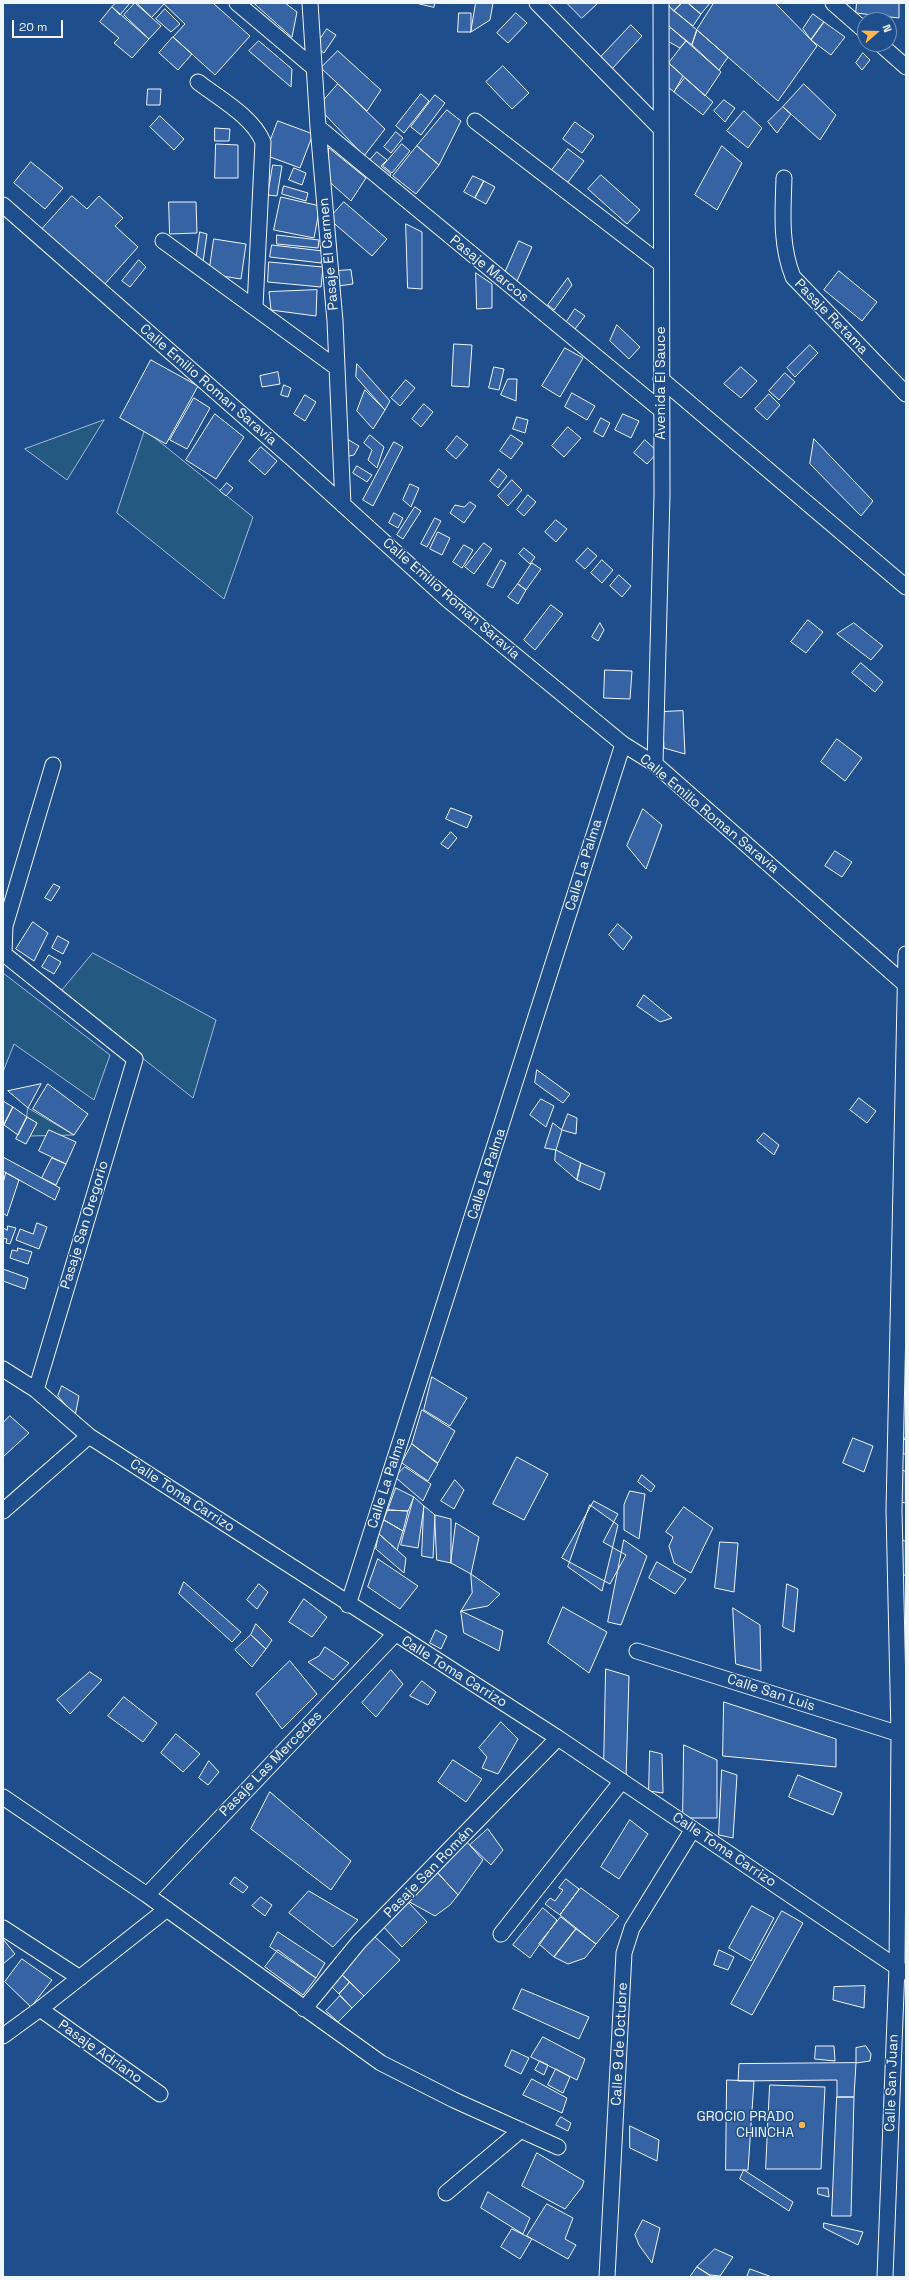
<!DOCTYPE html>
<meta charset="utf-8">
<style>
body{margin:0}
#map{position:relative;width:909px;height:2280px;overflow:hidden;background:#1f4e8c;font-family:"Space Grotesk",sans-serif}
canvas{display:block}
.frame{position:absolute;inset:0;border:4px solid #f2f6ff;pointer-events:none}
.north{position:absolute;left:857px;top:12px;width:40px;height:40px;box-sizing:border-box;background:#1f4e8c;border:1px solid #7391ba;border-radius:50%;rotate:70deg;font-size:11px;font-weight:700;line-height:16px;text-align:center;color:#f2f6ff}
.north::after{content:'';display:block;margin:auto;width:14px;height:18px;background:#ffb74d;clip-path:polygon(50% 0,100% 100%,50% 72%,0 100%)}
.scale{position:absolute;left:12px;top:20px;width:51px;height:18px;box-sizing:border-box;border:2px solid #f2f6ff;border-top:0;padding-left:5px;font-size:12px;line-height:14px;white-space:nowrap;color:#f2f6ff;-webkit-text-stroke:3px #1f4e8c;paint-order:stroke}
</style>
<div id="map">
<canvas width="909" height="2280"></canvas>
<div class="frame"></div>
<div class="north">N</div>
<div class="scale">20 m</div>
</div>
<script>
const c = document.querySelector('canvas').getContext('2d');
c.lineJoin = 'round';
function fillPath(path, color) {
  c.fillStyle = color;
  c.fill(path, 'evenodd');
}
function trace(path, color, width, dash) {
  c.strokeStyle = color;
  c.lineWidth = width;
  c.lineCap = dash ? 'butt' : 'round';
  c.setLineDash(dash || []);
  c.stroke(path);
}
function label(font, color, halo, rows, align = 'center') {
  c.font = font + ' "Space Grotesk",sans-serif';
  c.lineWidth = 3;
  c.setLineDash([]);
  c.textBaseline = 'middle';
  c.strokeStyle = halo;
  c.fillStyle = color;
  for (const [text, x, y, turn = 0] of rows) {
    c.save();
    c.translate(x, y);
    c.rotate((+turn || 0) * Math.PI / 180);
    c.textAlign = isNaN(turn) ? turn : align;
    if (halo) c.strokeText(text, 0, 0);
    c.fillText(text, 0, 0);
    c.restore();
  }
}
const green = new Path2D(`
 M104 420 67 480 25 449Z
 M145 430 253 517 224 599 117 513Z
 M93 953 216 1020 193 1098 60 993Z
 M3 973 110 1055 94 1100 14 1044 3 1072Z
 M28 1108 74 1135 30 1136 37 1123 27 1117Z`);
fillPath(green, '#245a82');
trace(green, '#a8bbd7', 1);
const building = new Path2D(`
 M116 3H130L120 15 112 7Z
 M135 3 161 26 149 39 124 15Z
 M137 3H165L152 17Z
 M165 3H213L250 36 215 75 173 37 185 24 164 4Z
 M254 3H285L297 12 292 37Z
 M416 3H435L434 7Z
 M476 3H493L490 20 471 32Z
 M567 3H598L582 18Z
 M665 3 697 30 692 45 671 28 661 17Z
 M667 3H682L674 11Z
 M682 3H688L701 14 693 26 674 11Z
 M688 3H710L701 14Z
 M714 3H775L817 46 778 101 697 30Z
 M857 3H899V18L856 13Z
 M112 7 149 39 132 58 114 43 119 38 100 22Z
 M165 9 180 24 171 32 156 19Z
 M459 13H471V32H458Z
 M516 13 527 23 508 43 497 33Z
 M813 14 824 22 811 40 803 29Z
 M824 22 845 37 831 55 811 40Z
 M631 25 642 36 611 70 599 59Z
 M671 28 686 41 680 48 662 38Z
 M327 29 336 35 324 53 315 47Z
 M697 30 728 57 719 70 692 45Z
 M173 37 192 54 178 70 159 53Z
 M259 41 292 69 291 87 249 51Z
 M686 41 721 72 705 96 669 63Z
 M338 51 381 90 367 111 321 68Z
 M863 53 870 60 862 70 856 63Z
 M665 60 683 76 674 92 663 83Z
 M503 66 529 93 512 109 486 82Z
 M685 78 713 102 703 115 674 92Z
 M338 84 385 129 364 156 318 107Z
 M804 84 836 115 820 140 783 107Z
 M148 89H161L160 105H147Z
 M421 94 429 101 404 133 396 126Z
 M435 95 445 103 421 135 411 127Z
 M724 100 735 108 725 122 714 111Z
 M783 107 791 114 777 133 768 122Z
 M447 110 461 121 439 165 417 146Z
 M744 111 762 128 748 148 727 131Z
 M160 116 184 139 174 150 150 127Z
 M278 121 313 134 300 168 265 155Z
 M575 122 594 136 582 153 563 139Z
 M215 128 230 129 229 141H215Z
 M396 132 403 138 391 153 384 147Z
 M216 144 238 145V178H215Z
 M402 144 410 151 392 173 383 166Z
 M417 146 439 165 416 194 393 176Z
 M722 146 742 163 717 210 695 195Z
 M329 148 366 178 351 201 325 178Z
 M568 149 584 161 565 186 549 174Z
 M377 152 387 160 381 166 391 174 389 177 370 160Z
 M31 162 63 188 45 209 14 183Z
 M273 165 282 166 277 196 268 195Z
 M294 168 306 173 302 185 289 180Z
 M601 175 640 210 627 224 588 189Z
 M473 176 484 181 475 198 464 192Z
 M484 181 495 187 486 204 475 198Z
 M284 186 308 193 306 201 282 194Z
 M72 196 87 209 99 196 123 218 115 226 138 247 104 285 42 229Z
 M281 197 320 206 314 238 274 230Z
 M169 202H196L197 233 170 234Z
 M344 202 387 239 372 256 329 219Z
 M406 224 422 232V289L408 288Z
 M200 232 207 234 203 262 196 261Z
 M277 235 319 240 318 248 277 244Z
 M214 239 246 244 241 279 209 274Z
 M519 241 532 247 517 281 504 275Z
 M272 245 323 251 321 263 270 257Z
 M139 260 146 267 130 287 122 281Z
 M269 262 323 267 321 287 268 282Z
 M351 270 353 284 338 286 336 271Z
 M839 271 877 302 862 321 824 290Z
 M476 273 492 284V308L477 309Z
 M568 278 572 285 554 310 548 305Z
 M317 290 316 316 271 310 269 292Z
 M575 309 585 316 575 329 566 323Z
 M617 325 640 347 629 359 610 341Z
 M454 344 472 345 469 387 452 386Z
 M810 345 818 353 795 377 787 368Z
 M565 348 583 358 560 397 542 386Z
 M151 360 198 386 166 444 120 418Z
 M357 364 390 401 385 410 356 377Z
 M494 367 504 369 499 390 489 388Z
 M741 367 757 381 741 398 724 384Z
 M278 372 280 384 262 387 260 376Z
 M785 373 795 382 779 400 769 391Z
 M508 379H517L516 401 501 395Z
 M406 380 415 388 400 406 391 398Z
 M284 385 291 388 288 397 281 395Z
 M365 390 385 410 373 429 357 411Z
 M572 393 595 406 587 420 565 407Z
 M769 394 780 405 767 420 755 409Z
 M305 395 316 402 305 421 294 414Z
 M194 398 210 408 187 449 170 440Z
 M424 404 433 412 421 427 412 419Z
 M215 414 244 437 216 479 186 460Z
 M623 414 639 421 631 438 615 430Z
 M517 417 528 420 525 433 513 429Z
 M601 418 610 423 603 437 594 432Z
 M568 427 581 438 564 457 552 446Z
 M370 435 384 447 377 468 368 460 372 450 364 443Z
 M511 435 523 443 511 459 500 451Z
 M457 436 468 445 456 459 446 450Z
 M347 439 359 446 354 455 344 457Z
 M814 439 873 501 861 516 810 464Z
 M645 440 658 452 647 464 634 453Z
 M394 442 403 447 373 506 363 500Z
 M261 447 277 461 265 475 249 461Z
 M357 466 372 475 367 482 353 473Z
 M499 469 507 476 498 488 490 481Z
 M512 480 522 490 508 506 498 496Z
 M227 483 233 488 226 496 220 491Z
 M410 484 419 488 411 507 403 500Z
 M528 495 536 502 524 516 517 510Z
 M470 502 476 506 464 523 450 513 455 505 464 507Z
 M415 507 421 511 403 539 397 535Z
 M394 513 403 518 398 528 389 523Z
 M435 518 441 521 427 547 421 544Z
 M556 520 567 529 556 542 545 532Z
 M438 532 450 538 442 555 430 549Z
 M484 543 492 549 474 574 465 567Z
 M464 545 473 550 462 568 453 562Z
 M524 548 535 557 530 564 519 554Z
 M588 548 597 556 585 569 576 561Z
 M501 560 506 563 493 588 487 585Z
 M602 560 613 570 602 583 591 573Z
 M532 563 541 569 526 590 518 584Z
 M619 575 631 586 622 597 610 586Z
 M518 584 526 590 518 604 508 597Z
 M551 605 563 614 535 650 524 640Z
 M808 620 823 632 806 653 791 642Z
 M600 623 604 630 598 641 592 637Z
 M854 623 883 646 871 660 837 634Z
 M861 663 883 682 875 692 852 673Z
 M605 670 632 671 630 699 604 698Z
 M683 711 685 754 664 748 662 712Z
 M837 739 862 758 845 781 821 762Z
 M451 808 472 816 467 828 446 819Z
 M643 809 662 825 646 869 627 846Z
 M451 832 457 838 448 849 441 844Z
 M835 851 852 862 842 877 825 866Z
 M54 884 60 887 51 901 45 898Z
 M33 922 48 933 34 961 16 949Z
 M618 924 632 937 623 950 609 935Z
 M58 936 69 942 63 954 52 948Z
 M49 955 61 962 54 974 42 967Z
 M644 995 672 1018 660 1022 637 1006Z
 M537 1070 570 1094 563 1103 535 1083Z
 M41 1084 28 1108 8 1091Z
 M48 1084 88 1114 74 1135 33 1109Z
 M859 1098 876 1111 867 1123 850 1110Z
 M541 1099 554 1106 546 1127 530 1115Z
 M3 1101 13 1107 4 1125 3 1124Z
 M13 1107 27 1117 18 1135 4 1125Z
 M568 1114 577 1118 576 1134 562 1130Z
 M27 1117 37 1123 26 1144 16 1139Z
 M553 1123 562 1130 556 1150 545 1148Z
 M49 1130 76 1142 66 1164 39 1151Z
 M764 1133 779 1145 774 1155 757 1141Z
 M556 1150 581 1163 577 1180 555 1161Z
 M3 1157 60 1188 55 1200 3 1171Z
 M52 1158 66 1164 56 1185 42 1178Z
 M581 1163 605 1173 600 1190 577 1180Z
 M6 1173 19 1180 7 1216 3 1213V1184Z
 M37 1223 47 1227 39 1249 16 1240 20 1229 33 1234Z
 M8 1226 16 1228 10 1244 6 1243 7 1239 3 1238V1228L7 1230Z
 M18 1248 32 1252 28 1264 10 1258 12 1250 17 1251Z
 M3 1269 28 1278 25 1289 3 1281Z
 M432 1377 467 1398 450 1426 424 1410Z
 M62 1386 79 1396 75 1416 58 1396Z
 M902 1391 906 1394V1441L900 1435Z
 M422 1410 455 1431 438 1463 412 1444Z
 M10 1416 29 1433 3 1457V1423Z
 M900 1435 906 1439V1455L898 1450Z
 M853 1438 873 1446 864 1472 843 1463Z
 M412 1444 438 1464 428 1481 402 1463Z
 M517 1457 548 1474 524 1520 493 1504Z
 M405 1467 431 1484 423 1501 395 1477Z
 M898 1467 906 1472V1503L900 1502Z
 M642 1475 655 1486 651 1492 638 1482Z
 M455 1480 464 1490 454 1509 441 1501Z
 M396 1488 414 1497 408 1511 388 1510Z
 M630 1491 645 1494 639 1539 624 1530V1505Z
 M414 1497 424 1506 418 1548 401 1545Z
 M594 1501 618 1514 603 1542 626 1555 610 1584 562 1558Z
 M590 1505 618 1525 602 1591 568 1567Z
 M424 1506 435 1515 433 1558 422 1556Z
 M684 1507 713 1528 691 1573 674 1563 669 1546 673 1537 666 1532Z
 M388 1510 408 1511 403 1531 384 1520Z
 M435 1515 451 1519V1563L437 1560Z
 M384 1520 403 1531 397 1550 379 1534Z
 M456 1523 479 1537 471 1574 451 1563Z
 M379 1534 406 1558 404 1573 376 1549Z
 M896 1535 906 1542V1576L896 1571Z
 M624 1540 647 1556 621 1625 608 1622Z
 M720 1542 738 1543 734 1592 715 1588Z
 M378 1559 418 1586 400 1609 368 1587Z
 M657 1562 686 1579 675 1594 649 1578Z
 M471 1574 500 1594 488 1606 461 1611 472 1593Z
 M184 1582 241 1632 232 1642 179 1594Z
 M259 1584 268 1592 257 1609 247 1600Z
 M787 1584 798 1589 794 1632 783 1627Z
 M304 1599 327 1617 312 1637 289 1622Z
 M563 1607 607 1632 589 1673 548 1643Z
 M733 1608 760 1625 761 1671 736 1664Z
 M461 1611 503 1631 499 1651 464 1633Z
 M256 1624 272 1640 266 1649 251 1635Z
 M436 1630 447 1636 441 1649 430 1643Z
 M251 1635 266 1649 252 1667 235 1650Z
 M325 1647 349 1663 333 1680 308 1662 319 1656Z
 M290 1661 317 1694 282 1729 256 1694Z
 M606 1669 629 1676 626 1779 604 1763Z
 M391 1670 403 1684 376 1717 362 1703Z
 M90 1672 102 1680 70 1714 57 1700Z
 M422 1681 436 1692 428 1705 410 1696Z
 M124 1697 157 1723 143 1742 108 1716Z
 M724 1702 836 1739V1767L723 1756Z
 M501 1722 518 1739 498 1774 482 1768 487 1757 479 1748Z
 M176 1734 200 1754 183 1772 161 1753Z
 M684 1745 717 1760V1818H683Z
 M650 1751 662 1754 663 1793 649 1791Z
 M453 1760 482 1779 466 1802 438 1782Z
 M209 1761 219 1772 208 1785 199 1778Z
 M722 1770 737 1775 733 1838 719 1835Z
 M798 1775 842 1793 833 1815 789 1797Z
 M270 1792 351 1861 331 1890 251 1829Z
 M630 1820 648 1834 619 1879 601 1867Z
 M488 1829 503 1850 491 1865 470 1845Z
 M465 1840 483 1860 458 1895 437 1872Z
 M433 1868 458 1895 450 1905 435 1916 406 1900Z
 M235 1877 248 1887 243 1893 230 1884Z
 M566 1879 579 1889 560 1915 545 1904 550 1898 555 1901 563 1890 559 1888Z
 M581 1888 619 1916 596 1944 560 1915Z
 M309 1891 358 1920 333 1947 289 1913Z
 M261 1897 272 1905 265 1916 252 1906Z
 M406 1900 427 1922 402 1947 381 1924Z
 M752 1906 774 1918 751 1961 729 1948Z
 M543 1908 557 1920 530 1958 513 1945Z
 M782 1911 803 1923 752 2015 731 2004Z
 M561 1917 576 1929 554 1957 539 1944Z
 M576 1929 596 1944 585 1958 568 1964 554 1957Z
 M278 1932 325 1963 316 1978 270 1947Z
 M373 1935 400 1960 364 1996 339 1972Z
 M3 1939 15 1954 3 1964Z
 M278 1950 316 1978 303 1995 265 1967Z
 M719 1950 734 1957 728 1970 714 1965Z
 M22 1959 52 1980 31 2007 5 1982Z
 M339 1972 350 1982 339 1994 328 1983Z
 M350 1982 364 1996 352 2008 339 1994Z
 M865 1986 864 2008 833 2000 834 1987Z
 M522 1989 589 2017 579 2039 513 2009Z
 M340 1996 352 2008 338 2022 326 2011Z
 M543 2037 585 2059 577 2080 531 2057Z
 M816 2046H834L835 2061 815 2059Z
 M866 2046 871 2054 870 2061 856 2063V2048Z
 M512 2050 529 2058 521 2074 505 2066Z
 M540 2061 548 2065 544 2075 535 2070Z
 M856 2063 854 2097H837V2080L738 2081 739 2064Z
 M556 2069 570 2077 563 2093 548 2085Z
 M532 2079 567 2098 562 2113 523 2095Z
 M727 2080 754 2081 748 2170H726Z
 M770 2085 825 2087 821 2169H766Z
 M837 2097H854L851 2216H832Z
 M561 2117 571 2123 568 2131 556 2125Z
 M630 2126 659 2140 657 2161 630 2148Z
 M537 2153 584 2181 582 2187 565 2209 522 2186Z
 M744 2170 793 2202 789 2211 740 2179Z
 M818 2188H828L829 2197 818 2194Z
 M488 2192 530 2218 523 2234 481 2208Z
 M547 2204 573 2218 565 2239 576 2245 568 2259 527 2236Z
 M643 2220 660 2228 652 2263 639 2245 635 2235Z
 M824 2223 863 2232 858 2245 824 2228Z
 M512 2229 532 2239 520 2259 501 2247Z
 M715 2249 733 2257 720 2276 710 2275 697 2267Z
 M697 2267 712 2277H690Z
 M750 2269 772 2277H747Z`);
fillPath(building, '#3563a3');
trace(building, '#f2f6ff', 1);
const minor = new Path2D(`
 M237 3 314 68
 M310 3 318 127 335 321 343 505
 M537 3 660 128
 M833 3 865 31
 M880 44 906 67
 M198 82C220 99 252 116 263 142L255 307
 M475 121 661 264
 M318 127 661 410
 M784 178C783 212 780 244 793 277L906 394
 M3 205 295 461 448 600 623 744 655 764 906 985
 M163 241 337 368
 M661 379 906 587
 M655 764 662 495 661 3
 M3 1369 36 1390 89 1436 558 1738 904 1972
 M36 1390 135 1059 4 954 5 926 53 765
 M3 1511 89 1436
 M348 1605 623 744
 M637 1651 906 1736
 M3 1797 147 1895 381 2063 454 2100 558 2147
 M147 1895 395 1634
 M3 1928 80 1978
 M501 1934 622 1781
 M40 2009 160 2094
 M304 2009 359 1942 558 1738
 M3 2036 40 2009 167 1909
 M446 2193 521 2130
 M607 2277 624 1953 632 1928 693 1829
 M885 2277 897 1967 899 1734 894 1510 906 954`);
trace(minor, '#f2f6ff', 17);
trace(minor, '#1f4e8c', 15);
for (const [x, y, r, color] of [
 [802,2125,4,"#ffb74d"]
]) {
  const dot = new Path2D();
  dot.arc(x, y, r, 0, 2 * Math.PI);
  c.fillStyle = color;
  c.fill(dot);
  trace(dot, '#1f4e8c', 1.5);
}
label('14px', '#f2f6ff', '#1f4e8c', [
 ["Pasaje El Carmen",329,254,-95],
 ["Pasaje Marcos",489,269,39],
 ["Pasaje Retama",831,317,46],
 ["Avenida El Sauce",661,383,-90],
 ["Calle Emilio Roman Saravia",208,385,41],
 ["Calle Emilio Roman Saravia",451,599,41],
 ["Calle Emilio Roman Saravia",709,814,40],
 ["Calle La Palma",584,865,-73],
 ["Calle La Palma",487,1174,-72],
 ["Pasaje San Oregorio",85,1225,-73],
 ["Calle La Palma",387,1483,-72],
 ["Calle Toma Carrizo",182,1496,33],
 ["Calle Toma Carrizo",454,1672,32],
 ["Calle San Luis",771,1693,18],
 ["Pasaje Las Mercedes",271,1764,-46],
 ["Calle Toma Carrizo",724,1850,34],
 ["Pasaje San Román",429,1872,-46],
 ["Calle 9 de Octubre",620,2044,-87],
 ["Pasaje Adriano",100,2052,35],
 ["Calle San Juan",892,2083,-88]
]);
label('14px', '#f2f6ff', '#1f4e8c', [
 ["GROCIO PRADO",794,2117],
 ["CHINCHA",794,2133]
], 'right');
</script>
